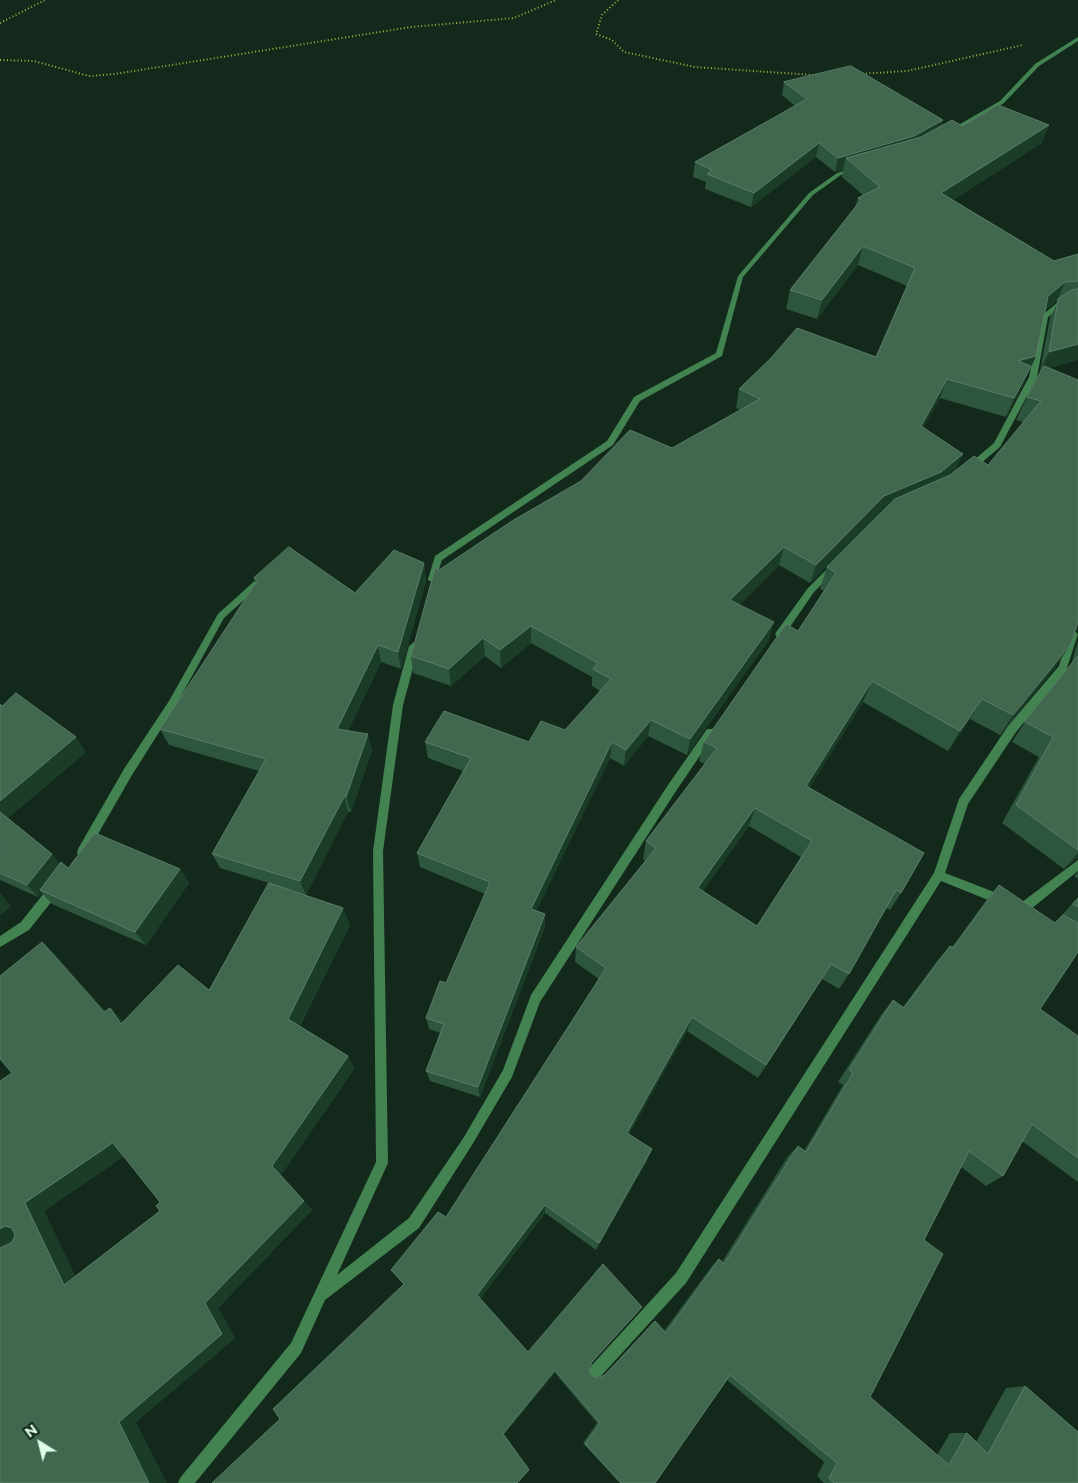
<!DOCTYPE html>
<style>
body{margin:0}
#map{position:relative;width:1078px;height:1483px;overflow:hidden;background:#13291b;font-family:Montserrat,sans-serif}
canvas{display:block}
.north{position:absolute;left:15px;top:1418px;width:50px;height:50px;-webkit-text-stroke:4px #13291b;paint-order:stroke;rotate:324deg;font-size:14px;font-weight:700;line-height:20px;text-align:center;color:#defce7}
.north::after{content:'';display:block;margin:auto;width:18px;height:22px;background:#defce7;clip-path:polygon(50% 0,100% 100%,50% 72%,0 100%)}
</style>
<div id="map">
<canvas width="1078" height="1483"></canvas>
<div class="north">N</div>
</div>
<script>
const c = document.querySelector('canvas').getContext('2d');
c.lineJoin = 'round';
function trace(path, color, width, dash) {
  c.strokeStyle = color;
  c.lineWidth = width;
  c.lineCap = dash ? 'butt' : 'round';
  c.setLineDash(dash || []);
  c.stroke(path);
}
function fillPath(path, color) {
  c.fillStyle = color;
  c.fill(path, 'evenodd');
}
trace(new Path2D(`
 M618 0 602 15 596 34 612 40 624 52 695 67 813 75
 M0 23 45 0
 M0 60 34 61 89 76 115 74 411 27 514 18 556 0
 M859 74 907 71 1023 45`), '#a4b23c', 2, [1, 2.5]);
fillPath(new Path2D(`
 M1078 37V41L1039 66 1004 103 952 133H948V131L1000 101 1035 64Z
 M856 167 859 169 858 170 841 175 813 195 743 277 722 356 640 401 613 445 442 560 435 581H429L428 579 435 556 607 441 634 397 716 353 738 276 809 193 837 173Z
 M1078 301V305L1062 307 1048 317 1037 377 1000 447 973 470H967V466L994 443 1029 377 1041 316 1057 303Z
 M833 565 836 566 837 568 836 570 814 592 783 637H777L775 634 777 631 808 588 830 566Z
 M263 575 266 576 267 578 266 580 224 618 175 707 132 775 86 855 82 857 78 855 77 852 78 849 124 769 169 701 218 614 260 576Z
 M1073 630 1078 634 1066 671 1016 732 968 804 945 873 1007 897 1009 901 1007 905 1003 906 941 881 686 1283 601 1376 596 1378 591 1376 589 1371 591 1366 676 1273 934 873 959 799 1008 726 1059 666 1068 634Z
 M414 642 419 646 403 705 383 851 388 1163 337 1275 409 1218 464 1137 503 1070 531 995 668 785 707 729H715L716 732 676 791 540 1002 512 1077 472 1145 419 1228 325 1300 301 1353 195 1483H178L180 1478 291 1343 376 1162 373 851 393 705 409 646Z
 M1078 860V871L1026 913 1022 914 1018 913 1016 909 1018 905Z
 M56 882 60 883 61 887 60 891 29 930 0 947V936L21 922 52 883Z`), '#438351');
fillPath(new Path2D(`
 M784 82 943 120 941 126H962L1042 143 953 200 1054 261 1078 254V360L1049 368 1057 665 1000 735 970 719 948 751 863 702 809 788 901 893 890 910 886 908 849 974 839 989 822 979 758 1078 687 1031 629 1134 648 1159 596 1250 545 1213 480 1299 528 1352 591 1363 589 1369 592 1376 598 1378 604 1375 655 1321 664 1331 712 1266 719 1259 722 1262 788 1156 798 1146 804 1151 843 1085 838 1082 881 1015 893 1000 903 1007 937 961 950 946 952 947 985 902 999 885 1055 923 1078 897V952L1040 1009 1078 1036V1182L1022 1141 1003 1176 986 1186 961 1167 924 1240 870 1397 937 1455 950 1433H967L976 1442 1006 1388 1025 1386 1077 1432 1078 1430V1483H824L817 1476 824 1462 727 1380 655 1483H620L583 1443 597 1423 555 1373 504 1434 529 1468 280 1419 404 1284 599 979 575 962 576 947 645 861 643 859 646 841 705 764 699 761 704 742 798 631 824 591 820 589 827 567 880 513 810 583 779 565 739 605 769 640 687 755 648 736 624 766 610 758 536 911 545 914V927L480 1097 430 1081 426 1071 440 1033 429 1029 426 1018 446 983 485 894 420 867 417 853 463 771 428 758 425 742H529L565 730 600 691 592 686V677L531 643 501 668 485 656 451 686 413 673 411 656 439 570 672 448 740 410 736 408 739 389 876 357 907 286 858 265 817 319 786 309 790 290 855 207 858 198 863 195 842 177 843 170 835 172 816 157 751 207 705 189 706 182 693 177 695 162 795 106 782 95ZM1057 301H1058L1050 318 1040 371H1041L1027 397 1016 420 1023 422 988 465 956 471 923 427 940 398 1006 417 1023 385 1036 356 1045 310ZM749 826 801 857 757 926 703 891Z
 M424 563 426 581 401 669 381 662 348 731 372 750 351 812H348L306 895 273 885 350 925 300 1026 348 1056 354 1069 281 1175 312 1210 218 1308 235 1338 136 1422 12 1242 13 1240 0 1247V1081L12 1073 42 942 58 958 105 1011 110 1008 123 1021 209 990 269 883 220 868 212 854 259 771 169 745 160 729 256 584 254 578 355 593ZM124 1156 160 1202V1211L75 1276 44 1211Z
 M1078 641V859L1077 858 1064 869 1002 823 1039 757 1012 742 1025 722 1071 665Z
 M0 704 86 752 8 818 52 854 60 864 68 868 180 869 189 883 146 945 52 904 42 893 38 897 0 880Z
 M1078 872V879L1074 876Z`), '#2e553d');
fillPath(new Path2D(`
 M943 120 939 134 846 158 843 170 835 172 838 158Z
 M1049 125 1042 143 935 212 941 193Z
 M819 143 816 157 751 207 754 193Z
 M863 246 858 265 817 319 822 300Z
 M1065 282 1057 301 1040 315 1048 296Z
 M1078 344V360L1040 371 1049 352Z
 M1036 356 1023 385 1006 417 1014 398 1018 361Z
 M947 379 940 398 914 444 921 426Z
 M963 454 955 472 933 490 878 515 810 583 816 565 884 496Z
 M784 547 779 565 726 618 730 600Z
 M424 563 426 581 401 669 398 652Z
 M774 622 769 640 687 755 690 739Z
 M531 626V643L501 668 500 650Z
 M483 638 485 656 451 686 449 669Z
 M1071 644 1057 665 1000 735 1013 715Z
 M378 645 381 662 341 745 337 729Z
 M872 681 863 702 799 805 806 786Z
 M982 699 970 719 948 751 960 731Z
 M651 720 648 736 624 766 626 750Z
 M368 734 372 750 351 812 346 797Z
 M76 737 86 752 6 820 0 814V801Z
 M612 742 610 758 531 923V909Z
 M344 797 348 812 306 895 300 881Z
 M755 808 749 826 693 905 698 888Z
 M1078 853V857L1064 869Z
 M52 854 63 867 40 890 42 893 38 897 27 885Z
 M180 869 189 883 146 945 135 932Z
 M0 893 11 906 0 916Z
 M343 908 350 925 296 1033 288 1019Z
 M545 914V927L480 1097 478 1087Z
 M42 942 58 958 118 1026 104 1012Z
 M110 1008 124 1022 121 1024Z
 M692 1017 687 1031 624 1143 627 1133Z
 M348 1056 354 1069 281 1175 312 1210 218 1308 235 1338 136 1422 167 1483H149L119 1422 272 1166Z
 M113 1143 128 1153 44 1211 82 1291 64 1285 25 1203Z
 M652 1149 648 1159 596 1250 599 1243Z
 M545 1205V1213L479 1300 477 1295Z
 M5 1226 25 1233 0 1247V1229Z
 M555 1370V1373L504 1434 529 1468V1470L503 1434Z`), '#1b3c28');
const building = new Path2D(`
 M851 66 943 120 914 136 838 158 819 143 754 193 707 174 712 170 695 162 807 99 784 82Z
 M998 105 1049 125 941 193 1054 261 1078 254V281L1065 282 1048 296 1036 356 1018 361 1031 366 1014 398 947 379 921 426 963 454 941 472 884 496 816 565 784 547 730 600 774 622 690 739 651 720 626 750 612 742 531 909 545 914 478 1087 426 1071 444 1024 426 1018 440 981 446 983 490 882 417 853 471 758 425 742 444 711 529 742 541 721 565 730 611 679 593 669 598 663 531 626 500 650 483 638 449 669 411 656 435 568 439 570 512 521 581 481 630 430 672 448 760 399 739 389 772 357 797 328 876 357 915 268 863 246 822 300 790 290 861 200 858 198 880 187 846 158 921 137 952 120 962 126Z
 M1078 289V344L1049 352 1058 299 1072 290Z
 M1044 366 1078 380V622L1071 644 1013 715 982 699 960 731 872 681 806 786 924 853 901 893 896 890 849 974 831 964 766 1065 692 1017 627 1133 652 1149 599 1243 545 1205 477 1295 528 1352 603 1264 642 1307 592 1362 589 1369 592 1376 598 1378 605 1375 655 1321 666 1333 719 1259 724 1264 798 1146 806 1152 853 1073 849 1070 893 1000 904 1008 950 946 953 948 999 885 1055 923 1063 915 1078 923V952L1040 1009 1078 1036V1158L1032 1124 1003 1176 969 1151 924 1240 943 1254 870 1397 949 1465 967 1433 988 1454 1025 1386 1078 1432V1483H834L829 1478 837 1463 730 1375 655 1483H621L585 1444 600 1423 555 1370 503 1434 529 1470 517 1483H212L280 1419 273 1409 404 1284 391 1270 438 1212 446 1217 606 968 576 947 656 848 646 841 717 748 704 742 786 624 798 631 836 573 827 567 895 499 950 475 974 456 988 465 1041 401 1027 397ZM755 808 812 841 757 926 698 888Z
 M289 547 355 593 394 550 424 563 398 652 378 645 337 729 368 734 346 797H344L300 881 212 854 266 759 160 729 257 581 254 578Z
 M1078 656V850L1016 805 1053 737 1025 722Z
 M16 693 76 737 0 801V704L2 706Z
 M0 812 52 854 27 885 0 873Z
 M95 833 180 869 135 932 40 890 61 862 68 868Z
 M269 883 343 908 288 1019 348 1056 272 1166 304 1201 205 1303 222 1334 119 1422 149 1483H0V1248L12 1242 15 1235 12 1228 5 1226 0 1229V1081L12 1073 0 1059V976L42 942 104 1012 110 1008 121 1024 178 965 209 990ZM113 1143 160 1202 156 1206 160 1211 64 1285 25 1203Z
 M1078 899V907L1073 904Z`);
fillPath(building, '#41674f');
trace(building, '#5a7e67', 1);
</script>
